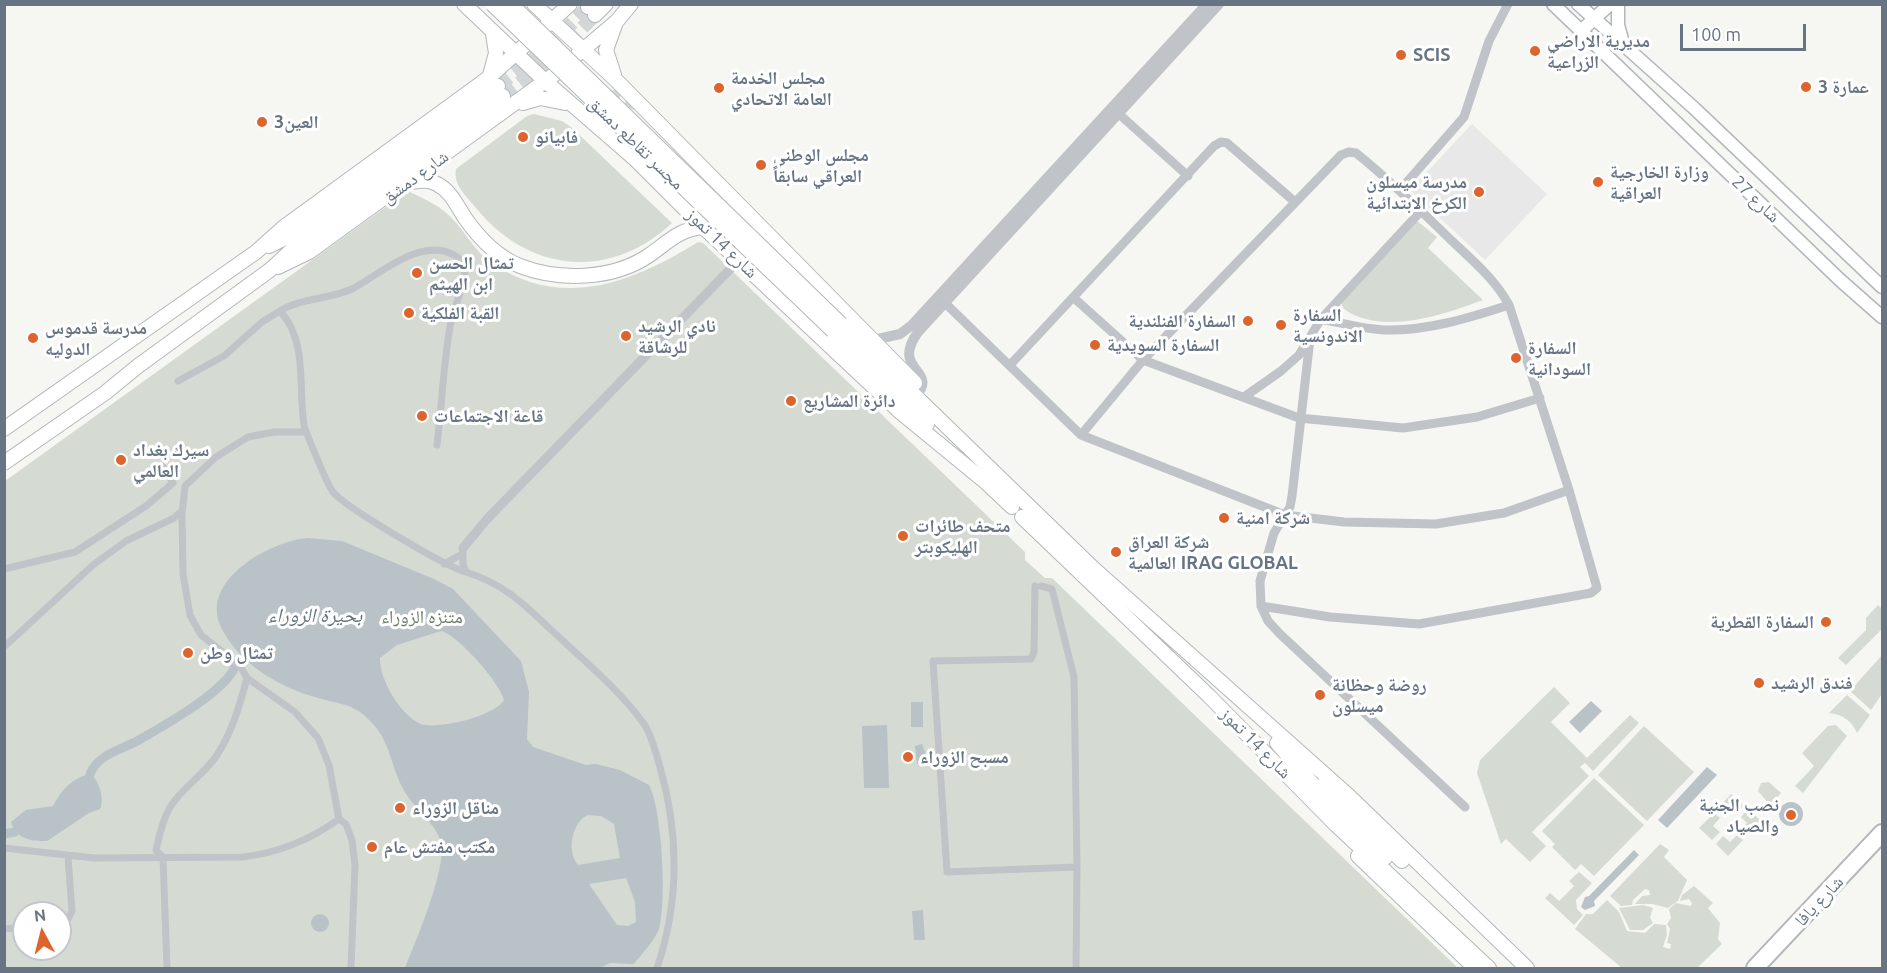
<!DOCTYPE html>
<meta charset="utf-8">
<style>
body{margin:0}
#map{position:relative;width:1887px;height:973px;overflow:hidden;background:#f6f7f3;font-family:Ubuntu,sans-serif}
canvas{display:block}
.frame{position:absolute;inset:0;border:6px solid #677483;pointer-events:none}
.north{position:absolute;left:12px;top:901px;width:60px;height:60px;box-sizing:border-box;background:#fff;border:2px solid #c2c7cd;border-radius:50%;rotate:353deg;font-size:16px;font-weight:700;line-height:24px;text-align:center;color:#677483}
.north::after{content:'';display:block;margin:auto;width:21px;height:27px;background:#dd642d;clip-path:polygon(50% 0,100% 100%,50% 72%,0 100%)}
.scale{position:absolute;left:1680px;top:24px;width:126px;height:27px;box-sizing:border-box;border:3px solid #677483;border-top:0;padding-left:8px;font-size:18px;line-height:21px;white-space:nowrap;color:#677483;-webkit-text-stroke:4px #fff;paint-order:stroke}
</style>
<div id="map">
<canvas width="1887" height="973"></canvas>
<div class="frame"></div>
<div class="north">N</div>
<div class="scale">100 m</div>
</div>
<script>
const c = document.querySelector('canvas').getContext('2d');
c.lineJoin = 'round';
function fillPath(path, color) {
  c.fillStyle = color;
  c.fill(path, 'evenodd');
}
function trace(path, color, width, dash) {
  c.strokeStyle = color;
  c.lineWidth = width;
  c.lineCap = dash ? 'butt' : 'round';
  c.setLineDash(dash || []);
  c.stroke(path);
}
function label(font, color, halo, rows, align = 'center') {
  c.font = font + ' Ubuntu,"Noto Naskh Arabic",sans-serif';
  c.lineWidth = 6;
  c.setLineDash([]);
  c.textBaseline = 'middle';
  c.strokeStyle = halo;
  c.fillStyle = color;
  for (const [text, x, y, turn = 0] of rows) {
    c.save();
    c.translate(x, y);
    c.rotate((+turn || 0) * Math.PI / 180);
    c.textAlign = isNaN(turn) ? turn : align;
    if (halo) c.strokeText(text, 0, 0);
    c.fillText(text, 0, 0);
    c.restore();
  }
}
fillPath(new Path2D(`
 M1472 124 1547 194 1485 260 1410 190Z`), '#e7e8e7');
fillPath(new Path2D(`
 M534 114 562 121 571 127 672 223C610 281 529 273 476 208 466 196 453 185 456 169L527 116Z
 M408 191C420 197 434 203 444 211 462 225 472 249 490 262 561 311 632 283 698 242L703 243 1025 552V560L1045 578H1052L1458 968H5V481ZM24 913H60V949H24Z
 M1416 220 1437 237 1428 248 1483 300C1445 314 1392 333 1352 314 1346 311 1342 308 1341 302Z
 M1878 605 1882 609V629L1846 665 1838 658 1866 630V618Z
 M1882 655V694L1871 710 1850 691Z
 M1554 687 1570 703 1551 722 1587 758 1630 715 1639 723 1593 771 1585 763 1580 767 1589 776 1532 832 1546 846 1530 862 1506 839 1501 844 1477 773 1480 760Z
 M1847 695 1870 715 1857 733C1852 721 1842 714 1829 713Z
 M1836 725 1847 736 1803 793 1795 786 1814 766 1802 753 1828 726Z
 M1644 726 1694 772 1647 821 1598 775Z
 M1594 778 1644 825 1594 876 1581 864 1575 870 1552 847 1555 844 1542 831Z
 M1769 782 1781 793 1770 805 1758 791 1761 783Z
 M1731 794 1744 806 1737 814 1730 808 1723 815 1717 809Z
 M1748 809 1761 821 1746 837 1740 831 1747 823 1741 817Z
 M1714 813 1720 818 1713 826 1720 832 1712 840 1699 828Z
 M1737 835 1743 840 1728 856 1716 844 1723 836 1730 842Z
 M1660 844 1669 850 1664 857 1687 880 1678 901 1668 908 1652 904H1635L1642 896 1650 895 1649 890 1645 889 1633 900 1632 905 1621 906 1610 896Z
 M1579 872 1592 883 1576 900 1577 909 1583 915 1574 925 1545 898 1550 893 1559 901 1574 886 1569 881Z
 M1694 886 1713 903 1708 908 1720 923 1718 939 1722 944 1697 968H1622L1575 929 1586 914H1593L1607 900 1619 912 1627 931 1645 933 1654 924 1666 925 1667 935 1663 947 1670 949 1671 944 1667 943 1670 929 1667 924 1671 918 1669 909 1676 903 1691 906 1692 903 1689 899 1680 901 1682 895Z
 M1643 905 1653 908 1650 917 1653 923 1643 930H1630L1619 908Z`), '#d5dbd3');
fillPath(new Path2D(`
 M308 538 342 541 434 579 453 589 521 661 529 692 527 739 533 747 586 765 596 764 620 770 649 785C662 808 667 904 659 929 654 942 642 953 634 964L610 963 600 968H405C415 943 450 862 440 839 433 821 414 808 405 792 388 763 393 741 365 716 351 703 333 703 315 697 279 687 240 664 222 629 197 582 269 541 308 538ZM441 631C457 634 501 684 504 700 495 716 437 730 421 724 401 716 379 679 380 658L397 645ZM588 815 601 816 614 824 620 858 578 865C566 851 572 822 588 815ZM626 878 635 902 636 922 628 926 617 925 589 884Z
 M1591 701 1602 711 1580 733 1569 722Z
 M911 702H923V727H911Z
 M887 725 889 788H864L862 726Z
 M922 744 926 755 923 765 917 764 915 746Z
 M1707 767 1717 775 1667 828 1658 820Z
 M90 774C99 779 105 800 100 809L89 813 47 841C31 842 15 838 11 822L26 810 53 806C61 790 72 778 90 774Z
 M1779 814a12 12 0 1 1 24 0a12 12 0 1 1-24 0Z
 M1634 850 1639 855 1594 901 1595 906 1585 910 1581 907 1585 897 1589 896Z
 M923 910 925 940H914L912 911Z
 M311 923a9 9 0 1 1 18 0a9 9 0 1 1-18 0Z`), '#b9c2c7');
trace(new Path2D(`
 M90 774C98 754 121 750 139 740 165 725 223 693 235 667
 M4 834 15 832`), '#b9c2c7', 9);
trace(new Path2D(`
 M498 86 547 48 588 7
 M503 96 555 55 595 15
 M610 134 597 113 603 101 618 96 638 104`), '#d2d6d7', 14, [14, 7]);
const secondary = new Path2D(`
 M1553 4 1840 280 1882 317
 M1578 4 1695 109 1882 287
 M1618 4V25L1623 43
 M1581 31 1610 4`);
const primary = new Path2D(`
 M464 4 545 81 636 160 703 227 899 411 982 479
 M534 4 616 80 915 383
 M588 7 591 4
 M595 15 606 4
 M546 26 570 4
 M578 54 617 21 631 4
 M490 75 496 53 493 34
 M614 75 606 50 615 25
 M523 103 540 98 565 103
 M410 182C419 181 428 179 437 184 451 191 457 206 465 218 479 238 497 257 520 266 559 281 612 280 648 256 667 243 679 229 703 227
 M269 246 293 234 498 86
 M278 267 309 252 555 74
 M841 324 1093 568 1350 797 1527 968
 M833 331 927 424
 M4 429 256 252 284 227 487 79 525 45
 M4 463 105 393 138 366 270 270 299 243 503 96
 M977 474 1012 507
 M1022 517 1209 696 1336 825 1489 968
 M1277 743 1339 814 1385 858
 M1323 785 1402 861
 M1358 856 1475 968`);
const motorway = new Path2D(`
 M1473 966 1474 968
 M1755 968 1882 833`);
trace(secondary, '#b2b7bc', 15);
trace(primary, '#b3b7bb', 16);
trace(motorway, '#b3b6ba', 20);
trace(new Path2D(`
 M178 381 224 356 262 322 280 311
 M306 432H274L248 437 216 457 185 486 182 515 183 574 190 615 201 635 240 666 247 678 295 712 318 738 329 765 339 819 346 824 352 840 355 865 351 968
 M437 445C442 406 443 366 450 327 453 309 465 285 465 269 465 263 459 258 454 255 421 237 381 273 354 288 330 300 302 297 280 311 308 341 298 387 304 425 306 433 328 486 333 492 345 507 446 567 466 572
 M463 548V564L466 572C510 586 528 609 561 639 589 665 622 693 644 724 652 736 656 753 660 767 679 834 679 903 657 968
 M444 564 462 554
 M4 569 75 552 146 506 173 483 162 465
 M1035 586 1034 652 1031 659 933 661 947 872 1077 867 1076 968
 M1041 586 1052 589 1074 677 1077 867
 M4 647 93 565 126 541 174 518 182 511
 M4 848 94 858 243 857C277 853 310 840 339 819
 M60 923 68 919 72 911 68 857
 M4 929 24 927
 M167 968 163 858 156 850C160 833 164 813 176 799 189 783 206 772 217 755 232 732 240 705 247 678`), '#c0c3c7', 7);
trace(new Path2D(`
 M1119 114 1188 176
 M1400 190 1464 117 1489 41 1508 4
 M1074 298 1143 360 1299 418 1403 428 1477 417 1540 398
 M945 303 1081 435 1285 515 1344 522 1436 524 1504 513 1569 490
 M1321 319C1342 323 1364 329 1385 330 1427 331 1469 318 1509 305
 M1310 339 1292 496 1290 507 1274 533 1260 581 1261 606 1268 621 1280 634 1465 807
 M1010 365 1214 146 1221 142 1227 143 1295 202
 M1244 397 1281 371 1299 355 1321 319 1421 211
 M1081 435 1143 360 1341 155 1349 152 1356 153C1390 180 1420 210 1451 240 1472 260 1495 279 1509 305L1569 490 1597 588 1591 593 1419 624 1330 617 1261 606
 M463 548 488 518 739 260`), '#c0c3c7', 9);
trace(new Path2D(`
 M869 341 900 334 912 325 1207 4
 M921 389C930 369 893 367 918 332L1219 4`), '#c0c3c7', 10);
trace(secondary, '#fff', 12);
trace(primary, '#fff', 14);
trace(motorway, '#fff', 16);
const primaryBridge = new Path2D(`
 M492 4 833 331
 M511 4 841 324`);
trace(primaryBridge, '#b3b7bb', 16, []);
trace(primaryBridge, '#fff', 14);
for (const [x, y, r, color] of [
 [1535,51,6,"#dd642d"],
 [1401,55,6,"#dd642d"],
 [1806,87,6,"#dd642d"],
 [719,88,6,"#dd642d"],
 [262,122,6,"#dd642d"],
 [523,137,6,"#dd642d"],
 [761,165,6,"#dd642d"],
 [1598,182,6,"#dd642d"],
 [1479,192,6,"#dd642d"],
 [417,273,6,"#dd642d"],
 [409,313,6,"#dd642d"],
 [1248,321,6,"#dd642d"],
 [1281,325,6,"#dd642d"],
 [626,336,6,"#dd642d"],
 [33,338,6,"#dd642d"],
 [1095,345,6,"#dd642d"],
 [1516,358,6,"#dd642d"],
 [791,401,6,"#dd642d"],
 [422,416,6,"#dd642d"],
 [121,460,6,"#dd642d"],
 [1224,518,6,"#dd642d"],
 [903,536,6,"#dd642d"],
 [1116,552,6,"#dd642d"],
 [1826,622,6,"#dd642d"],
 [188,653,6,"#dd642d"],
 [1759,683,6,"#dd642d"],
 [1320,695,6,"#dd642d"],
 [908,757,6,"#dd642d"],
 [400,808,6,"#dd642d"],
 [1791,815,6,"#dd642d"],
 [372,847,6,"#dd642d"]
]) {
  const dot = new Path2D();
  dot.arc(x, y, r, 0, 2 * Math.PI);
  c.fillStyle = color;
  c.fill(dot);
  trace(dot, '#fff', 2);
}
label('bold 18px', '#677483', '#fff', [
 ["مديرية الاراضي",1547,41],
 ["الزراعية",1547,62],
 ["SCIS",1413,55],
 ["مجلس الخدمة",731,78],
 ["العامة الاتحادي",731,99],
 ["عمارة 3",1818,87],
 ["العين3",274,122],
 ["فابيانو",535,137],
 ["مجلس الوطني",773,155],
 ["العراقي سابقاً",773,176],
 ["وزارة الخارجية",1610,172],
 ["العراقية",1610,193],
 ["مدرسة ميسلون",1467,182,"right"],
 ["الكرخ الابتدائية",1467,203,"right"],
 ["تمثال الحسن",429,263],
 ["ابن الهيثم",429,284],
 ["القبة الفلكية",421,313],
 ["السفارة",1293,315],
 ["الاندونسية",1293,336],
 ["السفارة الفنلندية",1236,321,"right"],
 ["نادي الرشيد",638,326],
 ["للرشاقة",638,347],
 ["مدرسة قدموس",45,328],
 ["الدوليه",45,349],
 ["السفارة السويدية",1107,345],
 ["السفارة",1528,348],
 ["السودانية",1528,369],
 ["دائرة المشاريع",803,401],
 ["قاعة الاجتماعات",434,416],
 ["سيرك بغداد",133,450],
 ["العالمي",133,471],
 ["شركة امنية",1236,518],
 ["متحف طائرات",915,526],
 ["الهليكوبتر",915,547],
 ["شركة العراق",1128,542],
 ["العالمية IRAG GLOBAL",1128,563],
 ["السفارة القطرية",1814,622,"right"],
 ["تمثال وطن",200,653],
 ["فندق الرشيد",1771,683],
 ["روضة وحظانة",1332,685],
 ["ميسلون",1332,706],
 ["مسبح الزوراء",920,757],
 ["نصب الجنية",1779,805,"right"],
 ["والصياد",1779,826,"right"],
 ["مناقل الزوراء",412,808],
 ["مكتب مفتش عام",384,847]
], 'left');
label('18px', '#677483', '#fff', [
 ["مجسر تقاطع دمشق",636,143,44],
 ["شارع دمشق",415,177,-36],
 ["شارع 27",1756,199,44],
 ["شارع 14 تموز",722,243,44],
 ["شارع 14 تموز",1256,743,45],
 ["شارع يافا",1819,901,-47]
]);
label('18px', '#687b65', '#fff', [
 ["متنزه الزوراء",422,617]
]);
label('italic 20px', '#63757f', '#fff', [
 ["بحيرة الزوراء",315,615]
]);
</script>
